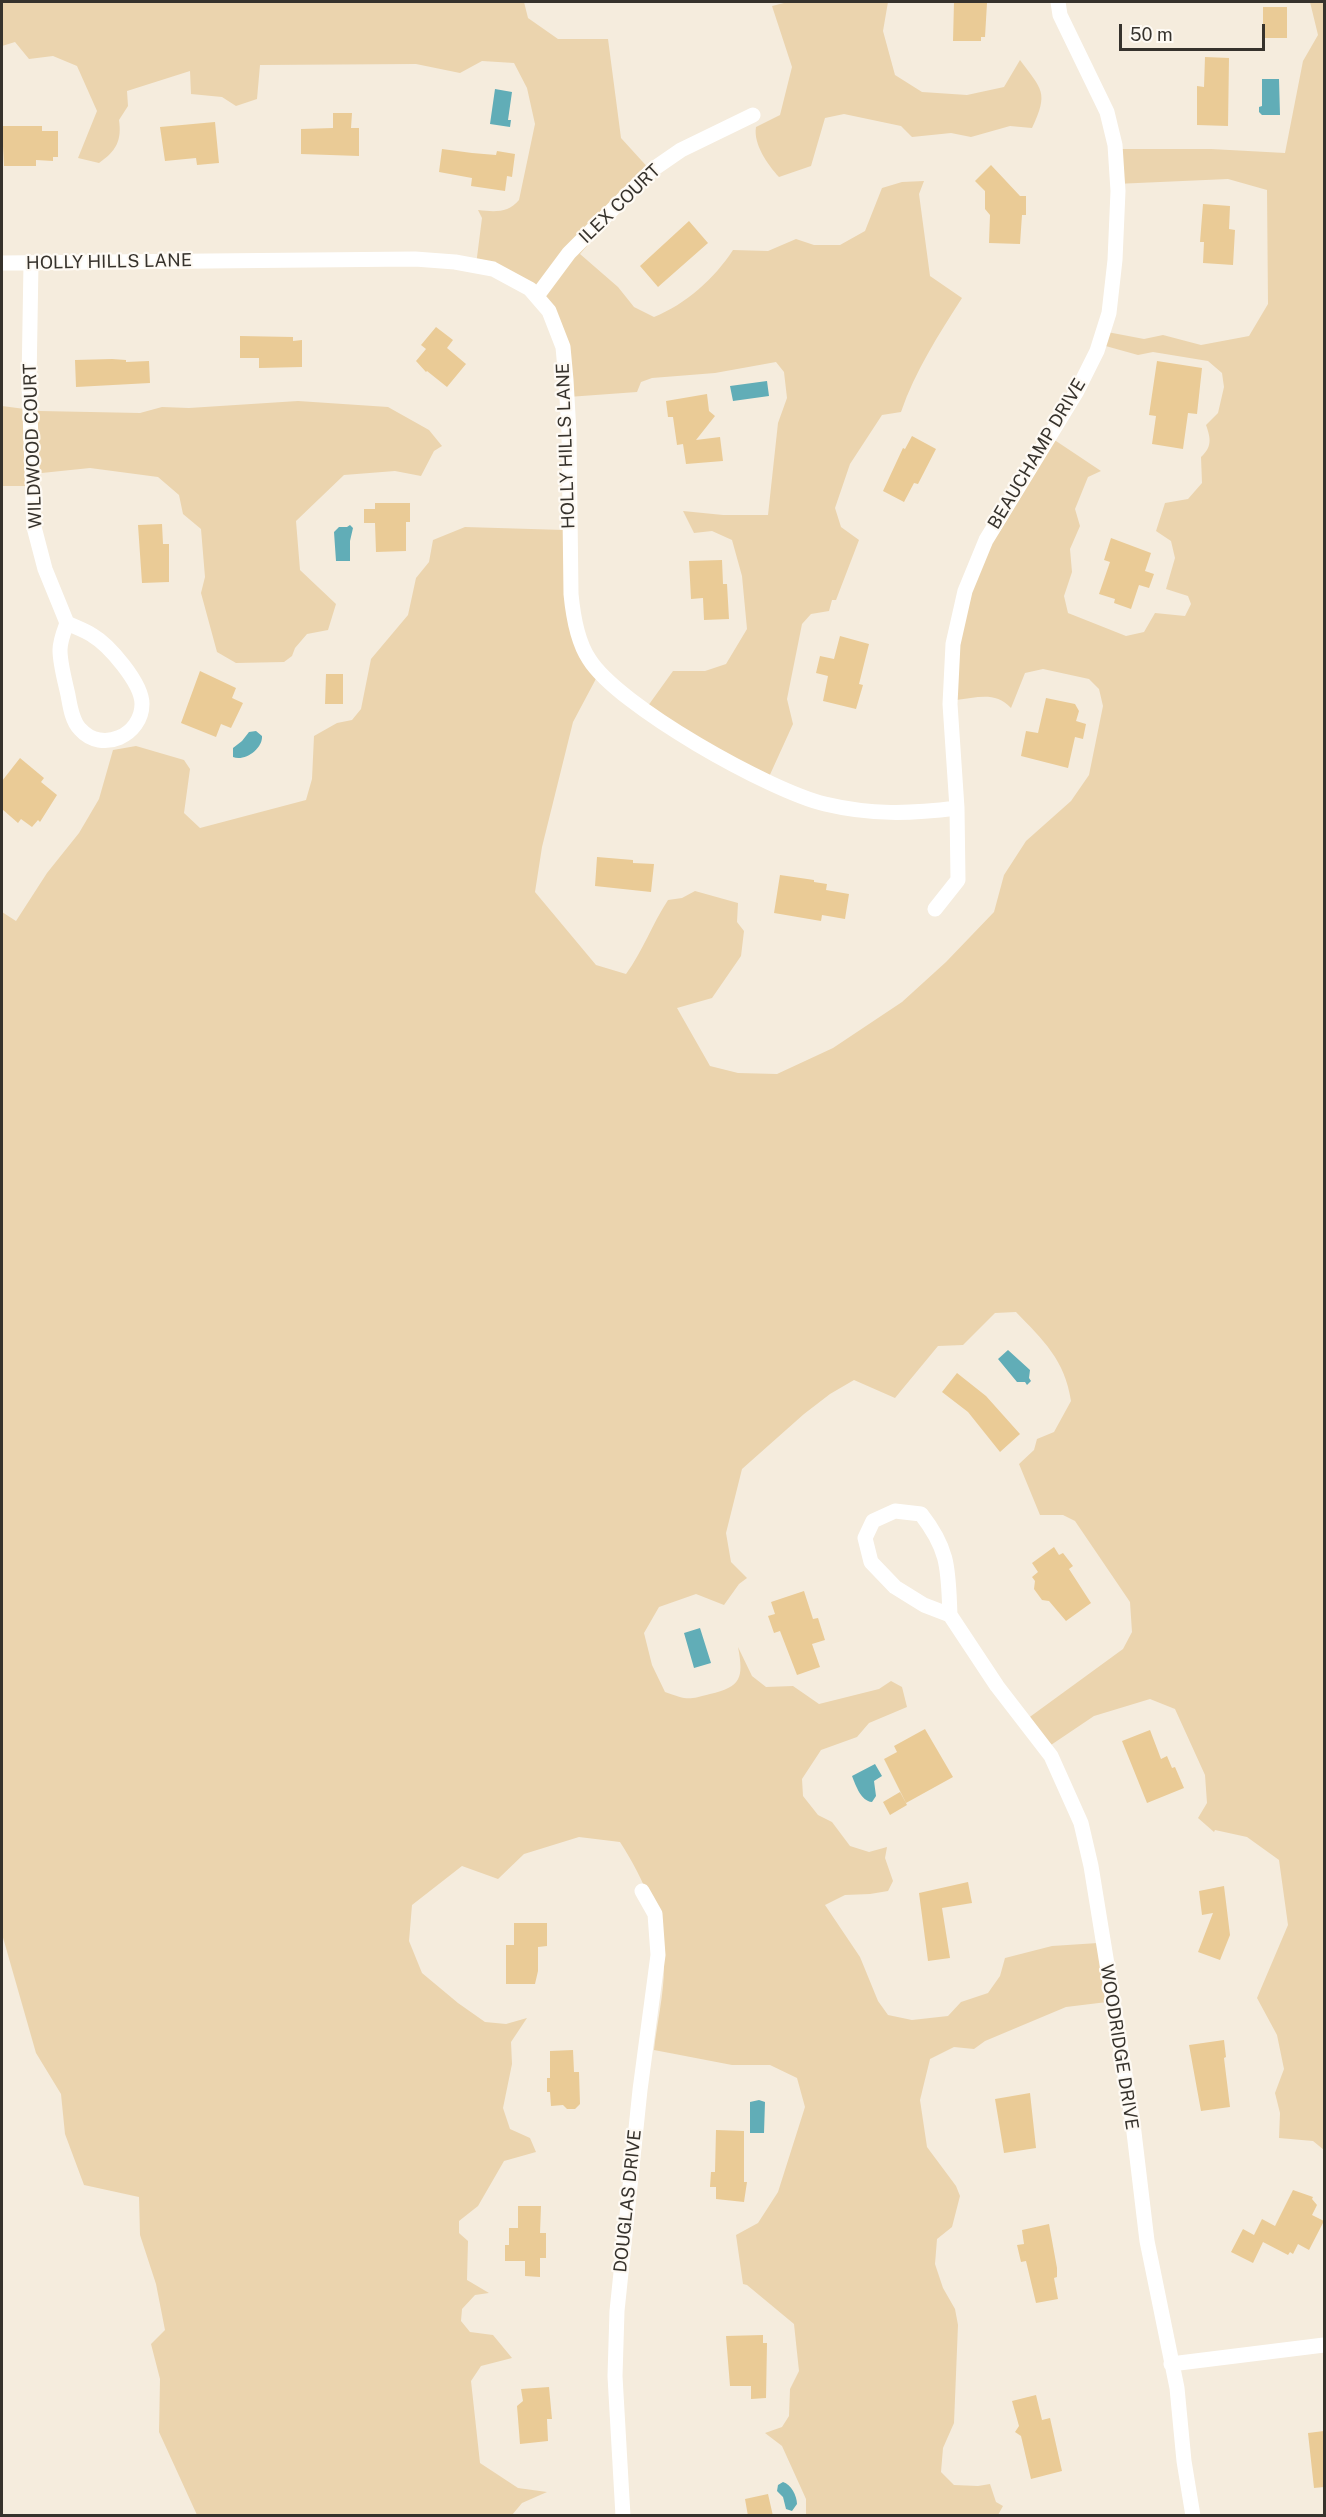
<!DOCTYPE html>
<style>
body{margin:0}
#map{position:relative;width:1326px;height:2517px;overflow:hidden;background:#f5ecdd;font-family:"Public Sans",sans-serif}
canvas{display:block}
.frame{position:absolute;inset:0;border:3px solid #36322c;pointer-events:none}
.scale{position:absolute;left:1119px;top:24px;width:146px;height:27px;box-sizing:border-box;border:3px solid #36322c;border-top:0;padding-left:8px;font-size:18px;line-height:21px;white-space:nowrap;color:#36322c;-webkit-text-stroke:4px #fefaf4;paint-order:stroke}
</style>
<div id="map">
<canvas width="1326" height="2517"></canvas>
<div class="frame"></div>
<div class="scale">50 m</div>
</div>
<script>
const c = document.querySelector('canvas').getContext('2d');
c.lineJoin = 'round';
function fillPath(path, color) {
  c.fillStyle = color;
  c.fill(path, 'evenodd');
}
function trace(path, color, width, dash) {
  c.strokeStyle = color;
  c.lineWidth = width;
  c.lineCap = dash ? 'butt' : 'round';
  c.setLineDash(dash || []);
  c.stroke(path);
}
function label(font, color, halo, rows, align = 'center') {
  c.font = font + ' "Public Sans",sans-serif';
  c.lineWidth = 4.5;
  c.setLineDash([]);
  c.textBaseline = 'middle';
  c.strokeStyle = halo;
  c.fillStyle = color;
  for (const [text, x, y, turn = 0] of rows) {
    c.save();
    c.translate(x, y);
    c.rotate((+turn || 0) * Math.PI / 180);
    c.textAlign = isNaN(turn) ? turn : align;
    if (halo) c.strokeText(text, 0, 0);
    c.fillText(text, 0, 0);
    c.restore();
  }
}
fillPath(new Path2D(`
 M2 2H524L528 18 558 39H608L621 138 652 172 580 254 618 287 634 307 654 317C686 304 714 279 733 250L768 251 796 239 814 245H840L865 231 882 188 902 182 924 181 919 194 930 276 962 298C939 334 915 371 901 412L882 415 850 464 835 508 841 527 859 540 836 600H832L829 611 811 614 802 624 787 699 793 724 768 779 645 710 673 671H705L726 664 747 629 742 576 732 540 712 531 694 533 683 511 723 515H768L778 423 787 398 784 372 776 362 715 373 652 378 641 382 637 392 568 397 561 352 535 295 476 265 482 218 478 210C495 212 508 213 519 200L535 124 527 88 514 63 482 61 460 73 416 64 260 65 257 99 236 106 222 97 191 94 190 71 127 91 128 106 119 120C122 141 116 151 99 163L78 158 97 111 77 66 53 56 29 59 15 42 2 46Z
 M788 2H888L883 31 895 75 922 92 967 95 1004 87 1020 60C1042 90 1049 92 1032 128L1010 126 971 137 951 133 912 137 901 126 844 114 825 118 811 166 779 177C768 165 753 144 756 127L780 115 792 67 772 6Z
 M1310 2H1324V2150L1313 2141 1279 2138 1280 2113 1275 2093 1284 2069 1277 2035 1257 1998 1288 1925 1279 1860 1247 1837 1215 1830 1214 1832 1198 1818 1207 1803 1205 1775 1175 1709 1150 1699 1094 1716 1045 1749 1027 1719 1123 1649 1132 1632 1130 1602 1075 1521 1063 1515H1040L1019 1464 1034 1450 1037 1439 1054 1432 1071 1401C1065 1360 1043 1340 1016 1312L995 1313 963 1345 938 1346 895 1398 854 1380 830 1394 804 1414 742 1469 726 1533 731 1562 747 1578 739 1584 724 1605 696 1594 659 1607 644 1633 652 1665 665 1692C687 1700 688 1700 710 1694 741 1687 744 1678 738 1647L752 1676 766 1687 793 1686 819 1704 879 1689 891 1681 902 1687 907 1707 869 1723 857 1737 821 1750 802 1779 803 1796 818 1815 832 1822 850 1846 869 1852 887 1847 885 1858 893 1881 888 1891 870 1894 845 1895 825 1905 860 1957 878 2001 888 2015 912 2020 948 2016 961 2002 988 1993 1000 1976 1005 1958 1052 1946 1098 1943 1107 2002 1066 2007 985 2041 974 2049 954 2047 930 2059 920 2100 927 2147 956 2186 960 2196 952 2227 937 2239 935 2264 943 2288 955 2309 958 2325 954 2423 943 2448 941 2472 954 2485 978 2486 990 2484 996 2502 1003 2506 998 2515H806V2499L782 2446 765 2433 782 2427 789 2416 790 2389 799 2371 794 2324 747 2285 743 2284 736 2235 758 2223 778 2192 805 2107 797 2078 770 2065H732L654 2050C657 2023 664 1994 664 1967 663 1923 644 1879 620 1842L579 1837 524 1854 498 1879 462 1866 412 1905 409 1941 422 1973 458 2003 485 2022 506 2024 527 2018 511 2042 512 2064 503 2108 510 2129 530 2138 536 2152 504 2161 478 2206 459 2221V2233L468 2241 467 2280 489 2293 475 2295 462 2309 461 2321 470 2332 493 2335 512 2358 481 2366 471 2381 480 2463 518 2488 547 2492 522 2503 512 2515H197L159 2432 160 2379 151 2344 165 2330 156 2284 140 2235 139 2197 84 2185 65 2134 61 2094 36 2053 2 1934V912L16 921 47 873 79 833 99 799 113 750 136 746 184 760 190 769 184 813 200 828 306 800 312 779 314 736 337 723 352 720 361 709 371 659 408 615 416 578 429 562 433 540 465 527 564 530 570 606 598 675 573 722 542 847 535 892 596 965 626 974C643 951 652 924 668 900L682 898 695 891 738 903 737 922 744 931 741 956 712 998 677 1008 710 1066 738 1073 777 1074 833 1048 902 1002 946 962 994 912 1004 875 1026 841 1071 801 1089 775 1103 706 1099 689 1089 679 1043 669 1025 673 1011 708C995 691 977 698 956 700L960 597 1047 435 1101 471 1088 477 1075 509 1080 526 1070 549 1072 572 1064 596 1068 613 1126 636 1144 632 1155 613 1185 616 1191 604 1188 596 1166 589 1175 558 1171 541 1156 531 1165 503 1188 499 1202 483 1201 457C1212 447 1211 439 1206 425L1218 413 1224 387 1222 373 1208 361 1153 352 1138 355 1102 345V331L1144 339 1163 335 1201 345 1249 336 1268 304 1267 190 1228 179 1115 184V149H1211L1285 153 1303 61 1318 35Z
 M298 401 388 407 429 430 442 446 434 451 421 476 395 471 344 475 296 521 300 570 336 604 328 630 307 634 295 648 292 656 284 662 236 663 217 652 201 593 205 577 201 529 183 514 179 495 158 477 90 468 32 474 27 486H2V406L40 411 140 413 162 407 189 408Z`), '#ebd4ae');
fillPath(new Path2D(`
 M1262 79H1279L1280 115H1262L1259 112V107L1262 106Z
 M495 89 512 92 508 120H511L510 127 490 124Z
 M767 381 769 396 733 401 730 386Z
 M350 525 353 528 350 541V561H336L334 532 339 527H347Z
 M256 731 262 736C263 749 244 762 233 757V748L242 741 249 732Z
 M1008 1350 1030 1370 1029 1378 1031 1381 1027 1385 1025 1382H1017L998 1359Z
 M700 1628 711 1663 694 1668 684 1633Z
 M875 1764 882 1776 874 1781 876 1796 872 1802C861 1801 856 1786 852 1776Z
 M759 2100 765 2102 764 2133H750V2102Z
 M783 2482C791 2484 797 2496 797 2504L792 2511 786 2509 783 2497 777 2491 778 2485Z`), '#61adb7');
fillPath(new Path2D(`
 M954 2 987 3 985 37H981V41H953Z
 M1263 7H1287V38H1263Z
 M1205 57 1229 58 1228 126 1197 125V86L1204 87Z
 M333 113H352L351 128H359V156L301 154V129L333 128Z
 M215 122 219 163 197 165 196 158 165 161 160 127Z
 M2 126H42V131H58V157H53V161L36 160V166H4Z
 M442 149 472 153 496 155 497 151 515 154 512 177 507 176 505 191 471 186 472 178 439 172Z
 M991 165 1020 196H1026V215H1022L1020 244 989 243 990 215 985 209V191L975 181Z
 M1203 204 1230 206 1229 229 1235 230 1233 265 1203 263 1204 242H1200Z
 M689 221 708 243 658 287 640 266Z
 M436 327 453 340 447 348 466 364 447 387 427 371 426 372 416 361 426 349 421 345Z
 M240 336 293 337V341L302 340V367L259 368V358H240Z
 M112 359 126 360V362L149 361 150 383 76 387 75 360Z
 M1157 361 1202 368 1197 414 1188 413 1183 449 1152 444 1156 416 1149 415Z
 M707 394 709 411 715 416 696 440 720 437 723 461 686 464 683 444 677 445 673 417H668L666 401Z
 M912 436 936 449 918 484 914 483 904 502 883 491 903 448 905 449Z
 M375 503H410V522H406V551L376 552 375 523H364V509H375Z
 M162 524 163 544H169V582L142 583 138 525Z
 M1111 538 1151 553 1145 571 1154 574 1149 588 1139 585 1131 609 1114 603 1115 599 1099 594 1110 562 1104 560Z
 M722 560 723 584H727L729 619 704 620 703 598 691 599 689 561Z
 M840 636 869 644 859 684 863 685 856 709 823 701 828 676 816 673 820 656 834 659Z
 M200 671 236 688 232 698 243 703 231 728 221 724 216 737 181 723Z
 M326 674H343V704H325Z
 M1046 698 1075 704 1079 711 1076 721 1086 724 1083 739 1075 737 1068 768 1021 756 1026 731 1038 733Z
 M20 758 44 778 41 782 57 795 40 822 38 820 32 827 21 819 18 823 2 809V781Z
 M597 857 633 860V863L654 864 651 892 595 886Z
 M780 875 814 880V882L827 884 826 890 849 894 845 919 822 915 821 921 774 913Z
 M957 1373 986 1396 1020 1434 1000 1452 968 1412 942 1392Z
 M1054 1547 1059 1555 1063 1553 1073 1566 1069 1569 1091 1603 1066 1621 1049 1601 1042 1600 1034 1589 1035 1581 1032 1577 1038 1572 1032 1563Z
 M804 1591 813 1619 818 1618 825 1640 812 1644 820 1667 797 1675 780 1631 774 1633 768 1616 775 1614 771 1602Z
 M925 1729 953 1777 906 1803 884 1759 897 1752 894 1746Z
 M1150 1730 1161 1759 1167 1756 1172 1768 1175 1767 1184 1788 1147 1803 1122 1741Z
 M900 1792 907 1805 890 1815 883 1802Z
 M968 1882 972 1903 942 1908 950 1958 928 1961 919 1893Z
 M1224 1886 1230 1935 1220 1960 1198 1952 1213 1913 1202 1915 1199 1891Z
 M514 1923H547V1946L538 1947V1971L535 1984H506V1945H514Z
 M1224 2040 1226 2057 1224 2058 1230 2107 1201 2111 1189 2045Z
 M573 2050 574 2072H579L580 2104 575 2109H567L563 2105 551 2106 550 2092H547V2078H550V2051Z
 M1030 2093 1036 2148 1004 2153 995 2099Z
 M716 2130 744 2131V2182H747L744 2202 716 2199V2187H710L711 2172H715Z
 M1293 2190 1313 2197 1312 2199 1317 2205 1312 2215 1324 2221 1309 2250 1298 2244 1293 2254 1290 2252 1288 2255 1263 2242 1253 2263 1231 2252 1243 2229 1254 2235 1262 2219 1275 2226Z
 M518 2206H541L540 2233H546V2258H540V2277L525 2276V2261H505V2245H509V2228H518Z
 M1049 2224 1057 2268V2277L1054 2278 1058 2299 1036 2303 1026 2261 1021 2262 1017 2245 1024 2244 1022 2230Z
 M763 2335V2343H767L766 2398 751 2399V2386H730L726 2336Z
 M549 2387 552 2419H547L548 2441 520 2444 517 2406 523 2401 521 2389Z
 M1036 2395 1042 2420 1050 2418 1062 2471 1031 2479 1021 2436 1015 2432 1019 2426 1012 2401Z
 M1324 2431V2487L1314 2488 1308 2433Z
 M768 2494 773 2516H748L745 2499Z`), '#eacb96');
trace(new Path2D(`
 M2 263 415 259 455 262 493 269 530 289 549 311 563 347 566 380 569 433 571 594C573 615 577 641 589 659 618 706 770 791 825 804 871 815 910 814 957 808
 M31 263 29 383 34 527 45 569 67 623
 M537 296 569 253 652 170 681 150 753 115
 M67 623C75 627 84 630 92 635 109 645 142 683 142 704 142 735 102 754 80 729 72 721 70 706 68 695 65 681 60 664 60 650 60 641 64 631 67 623Z
 M935 909 958 880 957 808 950 704 953 644 965 591 986 540 1077 391 1097 351 1109 313 1115 260 1118 191 1115 145 1107 112 1060 15 1058 2
 M895 1511 921 1514C950 1551 948 1571 950 1615L924 1605 895 1587 871 1562 865 1538 873 1521Z
 M950 1615 997 1686 1051 1756 1081 1823 1091 1866 1133 2124 1147 2241 1177 2388 1184 2461 1193 2516
 M1171 2364 1324 2345
 M623 2516 615 2376 617 2311 640 2090 658 1955 655 1914 642 1891`), '#fff', 15);
label('18px', '#36322c', '#fefaf4', [
 ["ILEX COURT",620,204,-44],
 ["HOLLY HILLS LANE",109,262,-1],
 ["WILDWOOD COURT",33,446,-92],
 ["HOLLY HILLS LANE",566,446,-92],
 ["BEAUCHAMP DRIVE",1037,454,-59],
 ["WOODRIDGE DRIVE",1119,2047,81],
 ["DOUGLAS DRIVE",628,2201,-84]
]);
</script>
